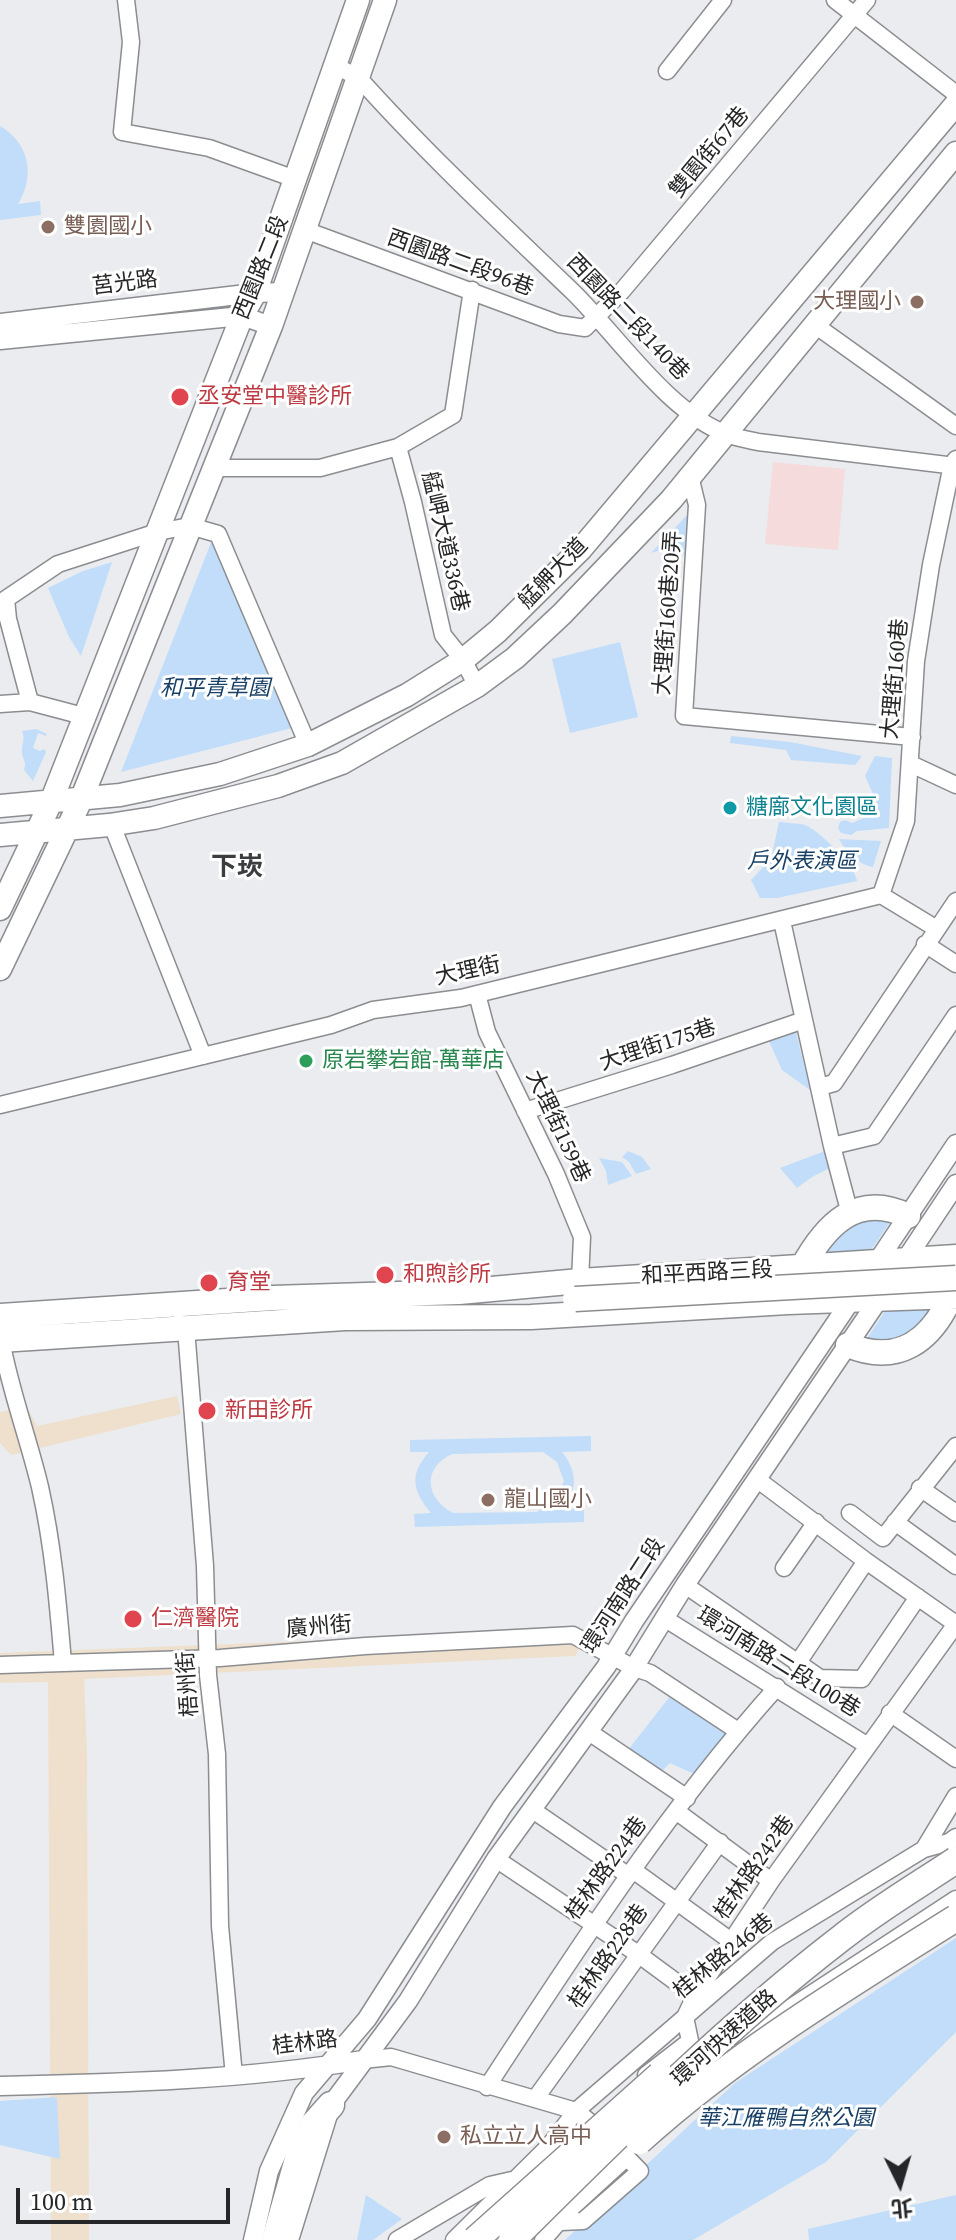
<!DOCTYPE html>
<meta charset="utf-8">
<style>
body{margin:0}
#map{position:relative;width:956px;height:2240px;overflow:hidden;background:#eaecef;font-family:"Source Serif 4","Noto Sans TC",serif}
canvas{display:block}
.north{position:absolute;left:860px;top:2144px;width:80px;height:80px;-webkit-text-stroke:6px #fff;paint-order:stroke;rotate:175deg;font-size:22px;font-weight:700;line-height:32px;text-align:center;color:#252627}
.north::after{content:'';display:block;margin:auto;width:28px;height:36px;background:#252627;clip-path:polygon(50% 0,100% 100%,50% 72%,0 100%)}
.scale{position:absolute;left:16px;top:2188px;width:214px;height:36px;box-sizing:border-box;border:4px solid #252627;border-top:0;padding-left:10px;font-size:24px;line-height:28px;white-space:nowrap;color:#252627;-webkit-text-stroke:6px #fff;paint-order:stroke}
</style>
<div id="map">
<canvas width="956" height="2240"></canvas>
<div class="north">北</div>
<div class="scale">100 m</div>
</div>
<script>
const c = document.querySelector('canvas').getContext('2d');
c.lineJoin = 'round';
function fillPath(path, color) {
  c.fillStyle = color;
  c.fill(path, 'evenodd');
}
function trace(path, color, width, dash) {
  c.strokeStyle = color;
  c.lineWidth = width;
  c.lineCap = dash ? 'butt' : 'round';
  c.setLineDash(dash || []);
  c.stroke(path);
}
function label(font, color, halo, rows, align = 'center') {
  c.font = font + ' "Source Serif 4","Noto Sans TC",serif';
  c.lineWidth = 6;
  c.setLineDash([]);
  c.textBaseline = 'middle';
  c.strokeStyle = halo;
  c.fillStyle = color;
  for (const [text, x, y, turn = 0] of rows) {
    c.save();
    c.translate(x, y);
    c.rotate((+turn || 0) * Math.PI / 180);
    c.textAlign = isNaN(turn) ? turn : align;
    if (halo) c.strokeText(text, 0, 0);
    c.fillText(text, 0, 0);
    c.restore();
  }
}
fillPath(new Path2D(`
 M177 1396 181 1414 11 1455 0 1443V1412L27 1407 37 1426Z
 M590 1630 575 1656 84 1679 87 1752 89 2240H51L48 1682 0 1683V1653Z`), '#eee0cd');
fillPath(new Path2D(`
 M773 462 845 469 838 550 765 544Z`), '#f6dbdd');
fillPath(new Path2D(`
 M0 126C29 143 36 175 18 204L40 201 41 215 0 220Z
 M688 514 685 556 680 550 665 549 651 553Z
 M212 540 292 728 121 772Z
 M112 562 81 656 69 637 48 588 83 571Z
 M620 642 638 717 570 733 552 659Z
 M36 729 47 734 46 736 38 733 33 748 40 751 44 749 46 752 33 781 24 770C27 761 23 761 22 753 21 745 26 740 22 731Z
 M731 736 790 742 862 756 855 765 791 760 786 750 730 743Z
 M875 756 892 758 889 828 857 831 851 835 841 833 838 828 840 822 845 820 852 823 873 814 877 803 865 776Z
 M779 822C787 823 797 823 805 825 820 831 855 866 857 881L777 898H760L751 880 771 859Z
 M839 839 881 841 873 867C859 865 845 851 839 839Z
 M796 1032 810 1090 782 1070 768 1039Z
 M830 1149 834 1166 812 1177 797 1188 780 1168Z
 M628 1151 642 1157 651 1169 636 1174 629 1162 622 1157Z
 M599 1158 622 1162 632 1176 608 1185 606 1171Z
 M873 1212 891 1221 869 1253 827 1256 821 1249 832 1233Z
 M936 1307 897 1345 866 1340 885 1311Z
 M591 1436V1451L562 1452C577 1471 578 1488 564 1508L584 1509V1522L415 1527 414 1514 431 1513C412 1490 409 1475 429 1452H410V1440ZM543 1452 557 1462 564 1481 555 1498 537 1512 453 1513C425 1498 422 1468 452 1454Z
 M671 1695 728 1731 694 1774 670 1763 662 1771 628 1750Z
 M956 1938V2032L826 2162 693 2240H565L735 2083Z
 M57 2097 60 2159 0 2145V2101Z
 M366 2195 402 2219 373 2240H357Z
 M956 2195V2240H809L808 2229Z`), '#c1ddfa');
const minor = new Path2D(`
 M126 0 131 42 122 132 209 148 295 179
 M835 0 956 94
 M335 66 358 77C426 153 500 222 573 292 618 336 669 414 729 435 738 438 749 440 758 442L956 466
 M667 71 723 0
 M305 230 559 324 585 328 622 291 867 0
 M815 325 956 426
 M398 447 413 502 443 635 463 660 477 686
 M213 468H320L398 447 453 415 472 290
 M690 476 697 505 684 716 912 737
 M30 702 8 619 6 599 58 564 157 532 190 526 218 534 308 745
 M0 704 30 702 83 716
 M911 764 956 785
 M109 825 115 833 203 1056
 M881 895 906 821 916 661 931 565 952 465 956 459
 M782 921 832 1146 850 1214
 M925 944 956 964
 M477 994 487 1032 556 1174 582 1237 580 1281
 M820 1087 834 1083 956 901
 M0 1105 331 1025 373 1010 461 998 881 895 937 929
 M525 1111 672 1065 804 1020
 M832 1146 874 1136 956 1015
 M179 1323 186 1329 205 1566 208 1675 217 1754 220 1926 234 2076
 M1 1340C10 1390 28 1437 40 1487 53 1545 58 1603 63 1663
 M758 1480 866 1561 956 1624
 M920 1488 956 1513
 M850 1513 883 1538 956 1446
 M895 1522 956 1566
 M784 1568 816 1522
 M685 1585 820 1678 862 1679 918 1597
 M664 1618 868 1746
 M797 1664 866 1561
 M0 1665 220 1658 365 1646 573 1635 634 1668 650 1673 738 1731
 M890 1713 956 1759
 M589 1732 687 1798
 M534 1811 629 1876
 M676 1811 771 1881
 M924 1849 956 1796
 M496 1859 638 1954 695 1996
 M633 1870 731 1941
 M363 2060 391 2057 576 2111 601 2131 640 2171 583 2221 561 2222
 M698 2074 758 2029 956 1899
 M646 2075 690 2041 685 2017 695 1996 771 1881 956 1624
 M487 2087C577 1949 667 1810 777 1687
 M535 2099 720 1842
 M397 2240 490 2185 512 2180
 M454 2240 549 2146 576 2111 772 1942 924 1849 949 1842 956 1837
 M543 2240 569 2210 627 2157`);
const tertiary = new Path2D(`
 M0 323 255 293 283 292
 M0 340 242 316 271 326
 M873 1268 956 1144
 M900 1268 956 1184
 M0 2086C121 2083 243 2080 363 2060
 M253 2240 269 2171 304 2093 367 2019 502 1807 606 1667 634 1621 856 1293
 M289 2240 331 2105 408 2001 496 1859 630 1674 685 1585 883 1293`);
const secondary = new Path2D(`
 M0 806 120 795 220 774 308 745 407 695 463 660 498 631 581 549 956 104
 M0 835 109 825 154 818 278 786 342 763 477 686 515 658 562 614 671 500 956 153
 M0 909 51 802 242 316 255 293 358 0
 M0 969 81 800 271 326 385 0`);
const primary = new Path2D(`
 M802 1268C825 1226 856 1191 908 1216
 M0 1316 273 1298 459 1292 580 1281 956 1257
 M0 1340 345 1318 531 1317 788 1302 956 1296
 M848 1345C898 1366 931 1341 951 1296`);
const trunk = new Path2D(`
 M275 2240 300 2152 314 2124 331 2105`);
trace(minor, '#8b8d90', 19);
trace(tertiary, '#8b8d90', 21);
trace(secondary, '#8b8d90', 25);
trace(primary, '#8b8d90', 27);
trace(trunk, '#8b8d90', 29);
trace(minor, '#fff', 16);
trace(tertiary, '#fff', 18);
trace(secondary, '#fff', 22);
trace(primary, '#fff', 24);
trace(trunk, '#fff', 26);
const primaryBridge = new Path2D(`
 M575 1299 956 1278`);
const trunkBridge = new Path2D(`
 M639 2141C735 2054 846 1987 956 1918
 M475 2240 660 2075
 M512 2240C617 2136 723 2029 840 1939 876 1910 917 1886 956 1860`);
trace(primaryBridge, '#8b8d90', 27, []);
trace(trunkBridge, '#8b8d90', 29, []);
trace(primaryBridge, '#fff', 24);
trace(trunkBridge, '#fff', 26);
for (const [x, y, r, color] of [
 [48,227,8,"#8d6e63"],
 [917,302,8,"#8d6e63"],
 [180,397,10,"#e0444e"],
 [730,808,8,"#0f9aa8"],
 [306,1061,8,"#2e9e5b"],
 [385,1275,10,"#e0444e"],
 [209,1283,10,"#e0444e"],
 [207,1411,10,"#e0444e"],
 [488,1500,8,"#8d6e63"],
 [133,1619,10,"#e0444e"],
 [444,2137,8,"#8d6e63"]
]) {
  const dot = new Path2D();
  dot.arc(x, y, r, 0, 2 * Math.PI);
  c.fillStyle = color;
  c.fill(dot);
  trace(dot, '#fff', 3);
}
label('22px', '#252627', '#fff', [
 ["雙園街67巷",710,153,-50],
 ["西園路二段96巷",460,264,20],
 ["西園路二段",262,268,-68],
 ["莒光路",125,284,-7],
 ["西園路二段140巷",627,318,46],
 ["艋岬大道336巷",444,542,77],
 ["艋舺大道",554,574,-46],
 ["大理街160巷20弄",669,613,-86],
 ["大理街160巷",896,679,-85],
 ["大理街",468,972,-12],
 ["大理街175巷",658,1046,-18],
 ["大理街159巷",557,1127,65],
 ["和平西路三段",707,1274,-3],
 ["環河南路二段",624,1596,-57],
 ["廣州街",319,1628,-5],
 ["環河南路二段100巷",778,1663,32],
 ["梧州街",189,1684,-94],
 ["桂林路242巷",755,1868,-55],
 ["桂林路224巷",607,1869,-54],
 ["桂林路228巷",609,1957,-55],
 ["桂林路246巷",724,1957,-39],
 ["環河快速道路",725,2039,-42],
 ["桂林路",305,2044,-7]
]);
label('22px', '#785e54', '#fff', [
 ["雙園國小",64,227],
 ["大理國小",901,302,"right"],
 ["龍山國小",504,1500],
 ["私立立人高中",460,2137]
], 'left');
label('22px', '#be3a42', '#fff', [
 ["丞安堂中醫診所",198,397],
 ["和煦診所",403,1275],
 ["育堂",227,1283],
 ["新田診所",225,1411],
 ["仁濟醫院",151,1619]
], 'left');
label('italic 22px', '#184066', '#fff', [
 ["和平青草園",215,689],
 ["戶外表演區",802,862],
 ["華江雁鴨自然公園",786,2119]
]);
label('22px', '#0d838f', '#fff', [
 ["糖廍文化園區",746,808]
], 'left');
label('22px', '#27864d', '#fff', [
 ["原岩攀岩館-萬華店",322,1061]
], 'left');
label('bold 26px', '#3b3d3f', '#fff', [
 ["下崁",237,868]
]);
</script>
